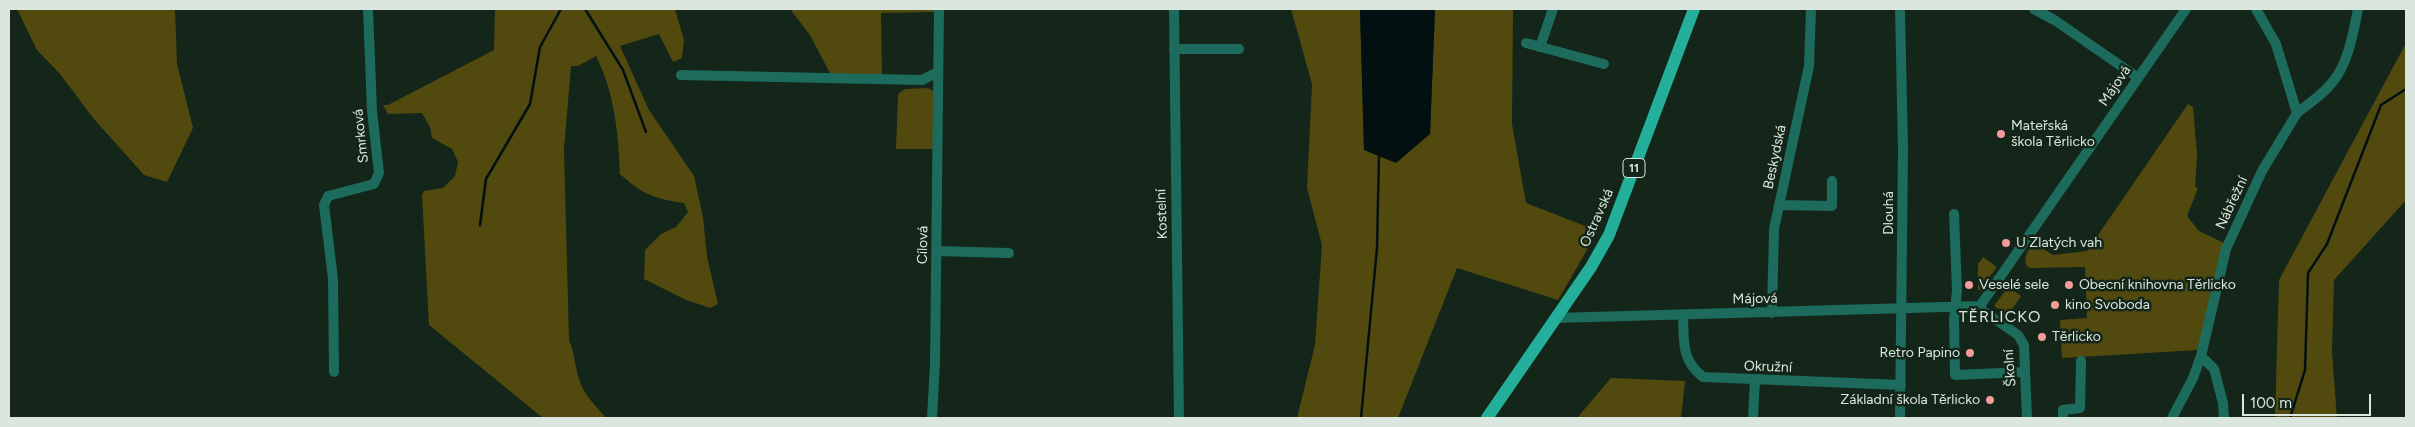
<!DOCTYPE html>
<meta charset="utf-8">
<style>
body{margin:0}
#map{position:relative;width:2415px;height:427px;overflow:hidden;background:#132619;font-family:Figtree,sans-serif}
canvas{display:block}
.frame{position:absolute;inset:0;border:10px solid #dbe7de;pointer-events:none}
.scale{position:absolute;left:2242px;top:394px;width:129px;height:22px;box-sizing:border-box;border:2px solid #dbe7de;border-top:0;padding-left:6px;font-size:15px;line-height:18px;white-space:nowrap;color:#dbe7de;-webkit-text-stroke:4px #132619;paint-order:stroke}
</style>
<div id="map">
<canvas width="2415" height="427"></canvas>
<div class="frame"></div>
<div class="scale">100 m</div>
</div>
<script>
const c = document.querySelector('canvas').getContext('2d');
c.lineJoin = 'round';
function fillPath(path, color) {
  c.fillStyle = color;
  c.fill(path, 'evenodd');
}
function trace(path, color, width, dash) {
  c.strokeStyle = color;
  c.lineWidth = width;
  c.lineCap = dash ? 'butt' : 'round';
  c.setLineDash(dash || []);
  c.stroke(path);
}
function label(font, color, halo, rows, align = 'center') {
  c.font = font + ' Figtree,sans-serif';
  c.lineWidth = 5;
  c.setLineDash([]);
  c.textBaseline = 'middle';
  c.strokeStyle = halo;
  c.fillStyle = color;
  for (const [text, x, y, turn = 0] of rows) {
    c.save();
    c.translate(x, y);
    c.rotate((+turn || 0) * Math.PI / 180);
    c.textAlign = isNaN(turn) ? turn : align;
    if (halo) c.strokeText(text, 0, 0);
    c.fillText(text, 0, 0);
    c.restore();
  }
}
fillPath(new Path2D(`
 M17 9H175L177 64 193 128 167 182 144 175 94 119 60 74 37 50Z
 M495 9H675L684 40 682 58 673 62 659 34 620 46 649 110 694 176 703 217 707 257 718 304 710 308 684 299 644 279 645 250 661 234 676 227 688 212 684 203C654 199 642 194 620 174 618 131 615 95 596 56L578 66H571L564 149 569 340C575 354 575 369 580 382 585 396 597 407 606 418H543L429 325 422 195 424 191 443 188 455 176 458 162 452 149 432 138 430 127 422 113 388 114 383 105H388L494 50Z
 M790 9H936V12L881 13 882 76 831 75 810 35Z
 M1291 9H1360L1364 150 1430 133 1435 9H1513L1512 124 1526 203 1598 231 1558 300 1457 268 1398 418H1297L1315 345 1322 245 1307 188 1312 84Z
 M2406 43V200L2334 280 2332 352 2337 418H2275L2279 280Z
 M928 88 935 92V149H896L898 94 905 89Z
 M2188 104 2193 107 2197 155 2195 187 2198 188 2187 216 2199 231 2224 243 2198 350 2062 358 2060 320 2087 318 2085 267 2030 268 2026 265C2024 256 2028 250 2034 243L2053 255 2087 251Z
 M1983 257 1997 267 1982 287 1984 289 1978 290V264Z
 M2008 287 2021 296 2008 315 1994 306Z
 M1611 378 1685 381 1681 418H1577Z`), '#52490f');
fillPath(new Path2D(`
 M1360 9H1435L1430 134 1396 163 1364 150Z`), '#021012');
trace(new Path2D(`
 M585 9 623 70 646 132
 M480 225 486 179 530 104 540 47 561 9
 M1361 418 1377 248 1379 155
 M2290 418 2305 370 2308 273 2327 244 2381 105 2406 89`), '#021012', 2.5);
trace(new Path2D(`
 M1174 9 1179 418
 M2034 9 2056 21 2137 77
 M1526 43 1604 64
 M1540 47 1553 9
 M1174 49H1239
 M681 75 922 80 938 72
 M2297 113C2308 104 2321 96 2330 85 2348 66 2353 34 2358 9
 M1779 205 1832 206V181
 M1954 214 1957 291 1954 318 1955 375 2025 372
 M937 251 1009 253
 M1980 306 1983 311 2018 335 2024 345 2027 418
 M1772 313 1774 229 1809 66 1811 9
 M1683 315C1684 341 1681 360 1703 377L1901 385
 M1555 318 1980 306 2186 9
 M2201 356 2214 369 2223 403 2224 418
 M334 372 333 279 324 205 328 196 374 184 379 173 372 111 368 9
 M932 418 935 363 939 9
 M1753 418 1755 380
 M1900 418 1903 150 1900 9
 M2063 418V410L2080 408 2081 361
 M2172 418 2193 378 2201 356 2226 249 2262 171 2297 113 2276 44 2256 9`), '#1c6b5d', 10);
trace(new Path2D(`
 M1487 418 1591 267 1609 235 1694 9`), '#23af99', 12);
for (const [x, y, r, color] of [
 [2001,134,5,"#f59b99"],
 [2006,243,5,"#f59b99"],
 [1969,285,5,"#f59b99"],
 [2069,285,5,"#f59b99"],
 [2055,305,5,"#f59b99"],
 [2042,337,5,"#f59b99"],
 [1970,353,5,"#f59b99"],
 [1990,400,5,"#f59b99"]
]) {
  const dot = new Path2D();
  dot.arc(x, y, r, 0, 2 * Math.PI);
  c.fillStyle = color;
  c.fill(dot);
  trace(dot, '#132619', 2);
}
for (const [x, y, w] of [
 [1634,168,22]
]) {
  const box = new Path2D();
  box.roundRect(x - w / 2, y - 9.5, w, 19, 4);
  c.fillStyle = '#132619';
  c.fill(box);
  trace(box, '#dbe7de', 1);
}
label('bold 12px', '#dbe7de', null, [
 ["11",1634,168]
]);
label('14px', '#dbe7de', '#132619', [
 ["Májová",2115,86,-56],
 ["Smrková",361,136,-96],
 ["Beskydská",1775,157,-78],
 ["Nábřežní",2232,203,-65],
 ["Dlouhá",1889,213,-90],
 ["Kostelní",1162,214,-92],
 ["Ostravská",1597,218,-66],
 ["Cílová",923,245,-89],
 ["Májová",1755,299,-1],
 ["Okružní",1768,367,2],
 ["Školní",2010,368,-94]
]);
label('14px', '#dbe7de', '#132619', [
 ["Mateřská",2011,126],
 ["škola Těrlicko",2011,142],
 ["U Zlatých vah",2016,243],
 ["Veselé sele",1979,285],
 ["Obecní knihovna Těrlicko",2079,285],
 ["kino Svoboda",2065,305],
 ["Těrlicko",2052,337],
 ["Retro Papino",1960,353,"right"],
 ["Základní škola Těrlicko",1980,400,"right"]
], 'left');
c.letterSpacing = '1px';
label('16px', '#dbe7de', '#132619', [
 ["TĚRLICKO",2000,317]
]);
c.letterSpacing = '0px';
</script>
